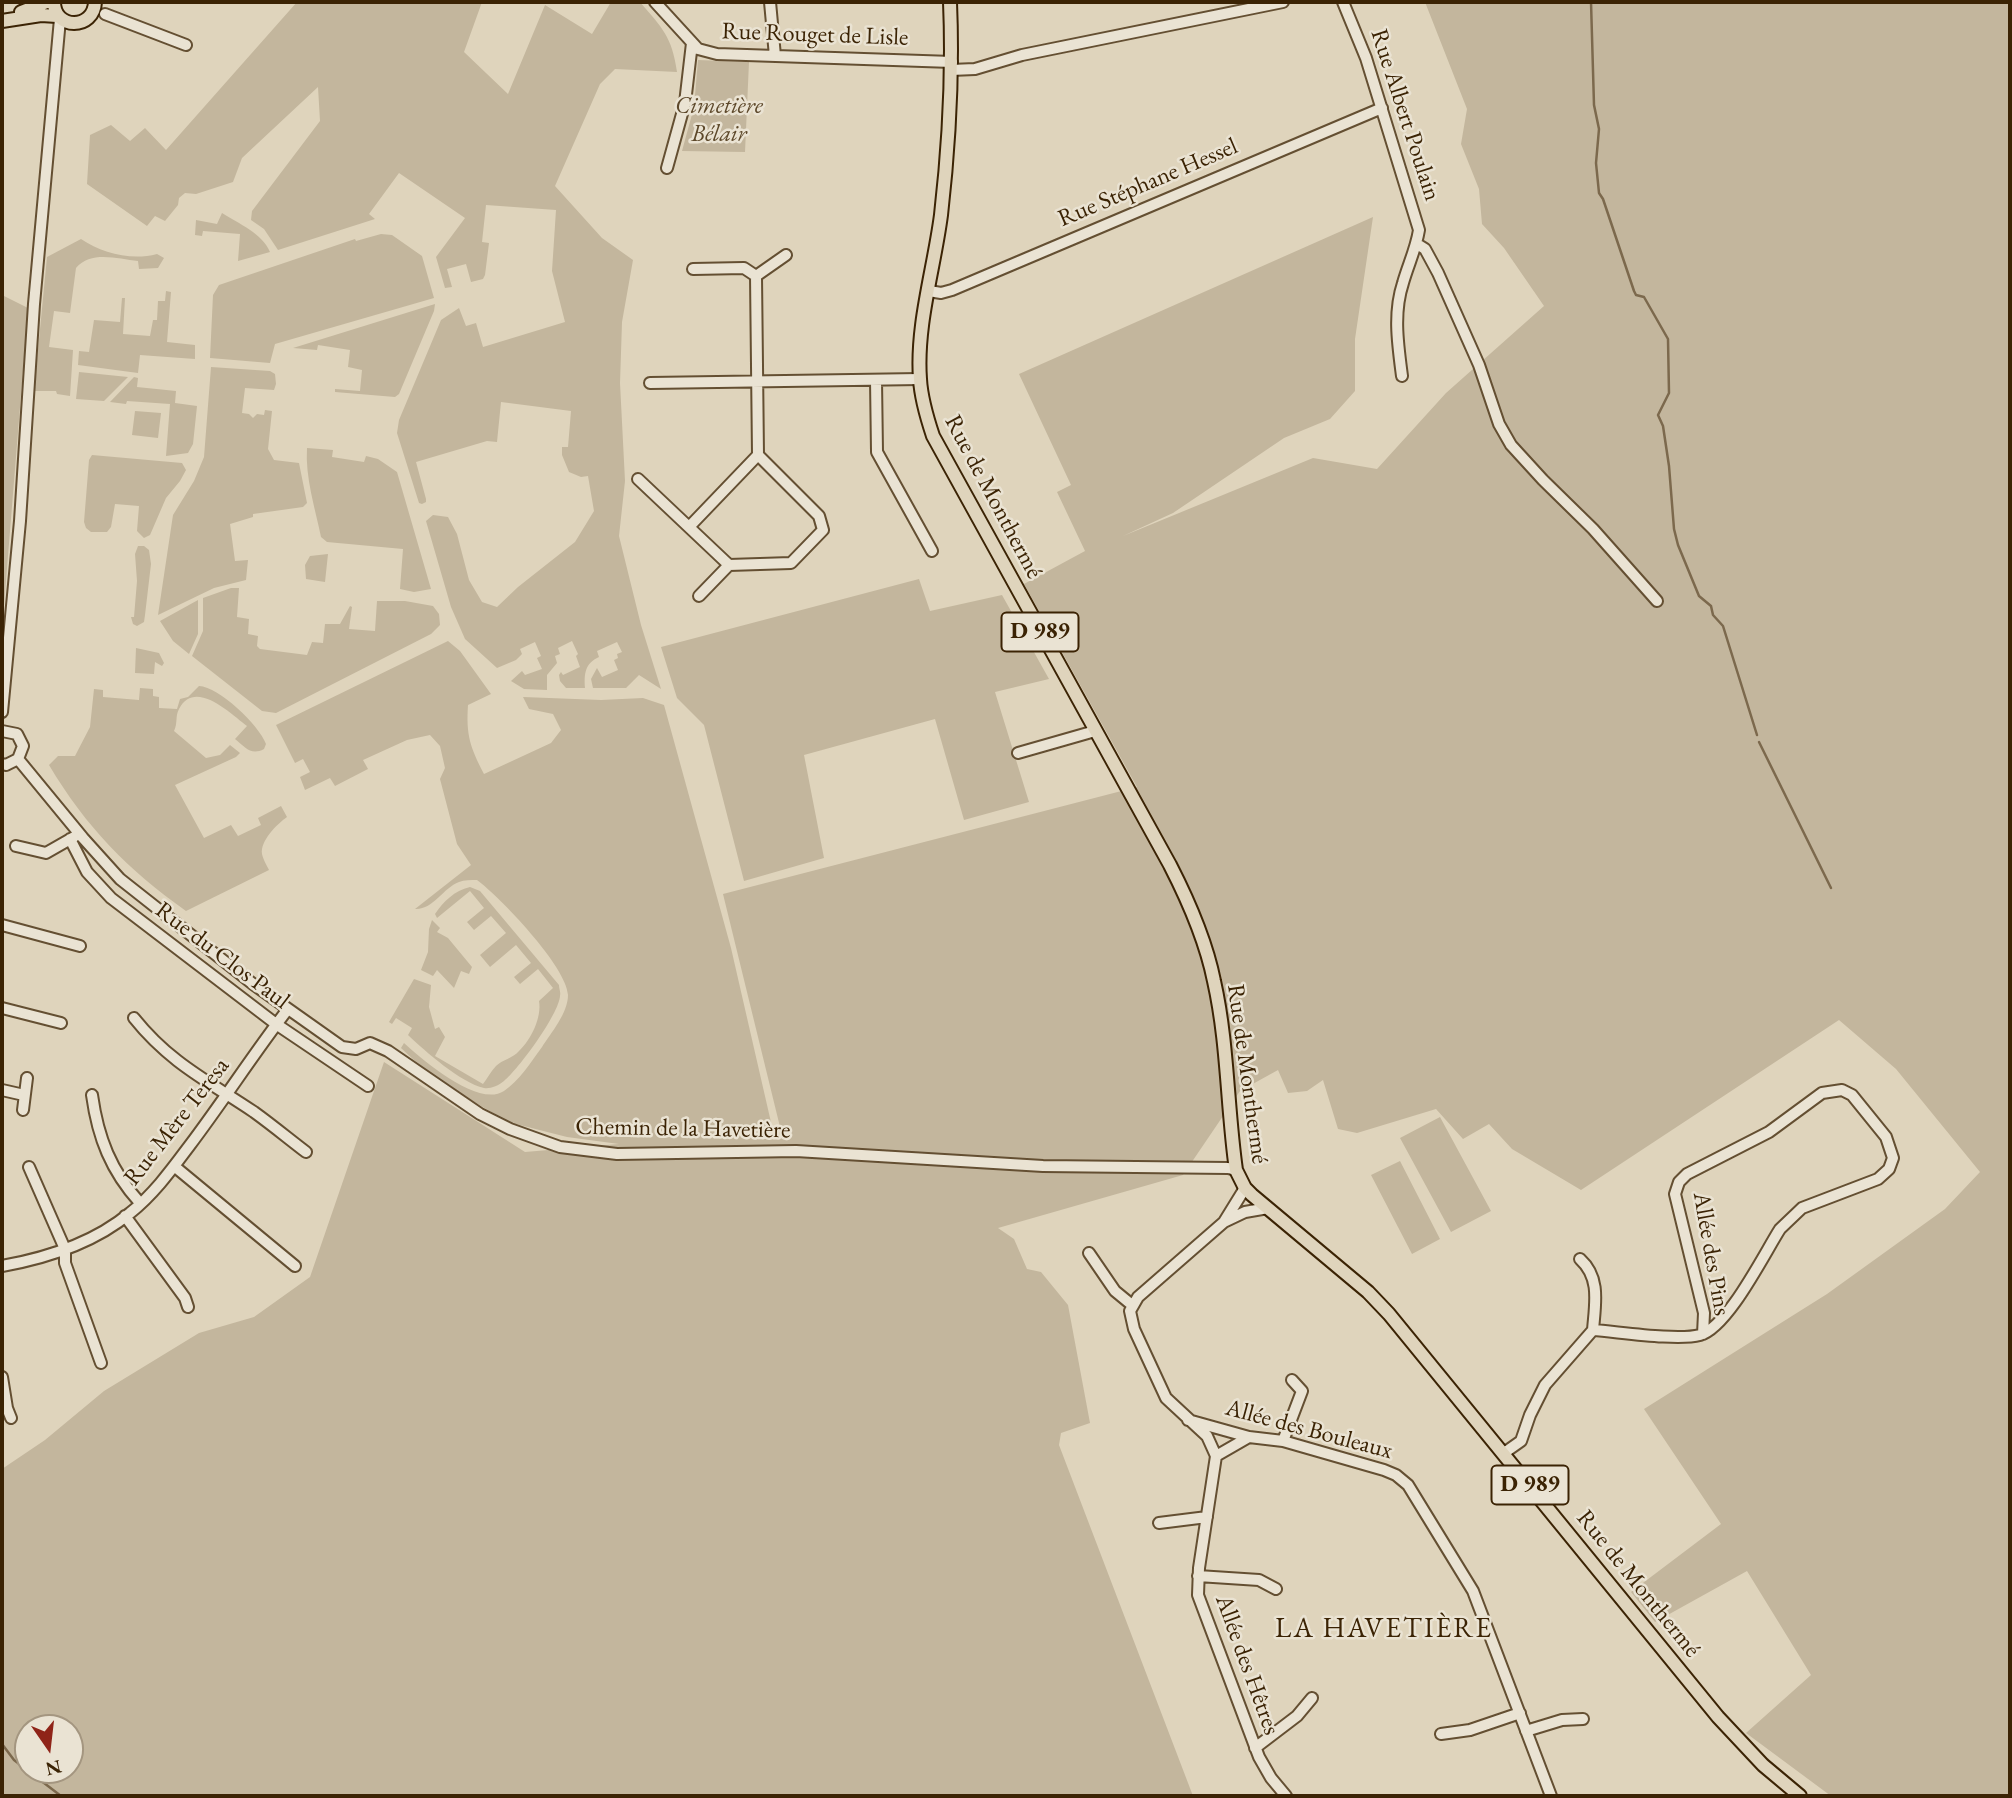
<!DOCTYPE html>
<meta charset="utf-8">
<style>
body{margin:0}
#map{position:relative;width:2012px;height:1798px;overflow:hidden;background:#dfd4bc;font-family:"EB Garamond",serif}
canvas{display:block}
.frame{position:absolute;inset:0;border:4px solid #3b2304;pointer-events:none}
.north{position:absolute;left:14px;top:1714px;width:70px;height:70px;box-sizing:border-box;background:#eae3d3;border:2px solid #a49680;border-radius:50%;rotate:166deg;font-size:19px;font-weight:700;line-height:28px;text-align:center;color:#3b2304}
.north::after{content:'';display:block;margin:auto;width:24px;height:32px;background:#8f2418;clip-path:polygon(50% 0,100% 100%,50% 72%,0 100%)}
</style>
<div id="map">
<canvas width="2012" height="1798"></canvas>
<div class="frame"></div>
<div class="north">N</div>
</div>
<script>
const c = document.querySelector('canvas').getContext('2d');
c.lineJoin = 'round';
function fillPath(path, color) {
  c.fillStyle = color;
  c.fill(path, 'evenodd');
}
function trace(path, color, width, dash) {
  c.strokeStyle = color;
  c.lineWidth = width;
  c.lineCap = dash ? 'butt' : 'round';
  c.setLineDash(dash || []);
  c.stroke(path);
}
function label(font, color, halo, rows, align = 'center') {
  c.font = font + ' "EB Garamond",serif';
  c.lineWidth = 5;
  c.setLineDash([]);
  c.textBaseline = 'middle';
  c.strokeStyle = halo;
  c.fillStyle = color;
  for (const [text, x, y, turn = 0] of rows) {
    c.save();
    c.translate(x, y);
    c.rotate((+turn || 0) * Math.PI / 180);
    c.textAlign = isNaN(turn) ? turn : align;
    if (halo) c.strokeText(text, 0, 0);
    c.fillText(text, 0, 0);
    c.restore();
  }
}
fillPath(new Path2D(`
 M297 2H482L464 52 508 94 545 5 592 34 611 2H640C662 28 672 36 677 72L615 69 600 84 555 186 602 238 633 260 622 322 620 383 625 481 619 536 641 625 661 689 639 675 626 688H593L591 679 597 668 602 677 618 670 614 660 618 658 617 654 622 652 617 642 597 651 599 657C585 663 584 674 585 688H566L560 681 559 675 561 672 563 675 580 667 576 656 578 654 572 641 558 648 560 654 555 656 557 663 547 675V690L524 689 511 681 522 671 525 675 542 669 537 658 541 656 535 642 520 649 522 654 516 660 497 668 465 639 451 607 426 521 433 515 448 517 457 534 469 580 482 602 497 607 518 587 575 542 594 511 588 476 581 477 569 472 562 455V447H568L571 411 501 402 497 442 487 441 416 462 426 499V502L422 504 419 503 397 433 399 420 441 320 459 308 466 326 476 323 483 347 565 322 552 271 556 210 486 205 482 242 489 243 485 275 483 279 471 282 466 264 447 269 452 287 445 288 436 257 465 218 399 173 369 214 375 219 278 250 264 229 251 220 252 211 320 121 318 87 242 158 233 182 196 194 185 193 179 198 178 205 165 221 155 216 147 226 87 184 90 135 111 125 130 141 145 128 166 150Z
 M1425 2H2010V1796H1831L1746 1733 1811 1675 1747 1571 1655 1622 1631 1592 1721 1524 1644 1409 1827 1294 1945 1209 1980 1172 1896 1069 1839 1020 1581 1190 1512 1149 1489 1124 1463 1139 1436 1109 1357 1133 1338 1129 1323 1080 1307 1091 1288 1093 1278 1070 1240 1091 1183 1175 998 1228 1014 1239 1027 1269 1041 1272 1068 1305 1090 1423 1061 1433 1059 1445 1193 1796H2V1469L45 1440 104 1391 199 1333 254 1317 310 1277 384 1062 525 1152 619 1144 567 1137 508 1122 471 1100 416 1062 401 1048 404 1043C423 1060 478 1108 504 1091 519 1081 531 1062 542 1047 551 1033 568 1013 568 995 567 967 500 897 477 880 471 880 464 880 459 882 443 888 433 910 415 909L471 865 457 844 440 779 445 768 440 746 430 735 407 740 363 760 368 769 335 786 330 778 305 790 300 777 310 772 303 759 295 763 276 725 448 641 460 651 491 694 468 705C466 735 470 747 484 774L551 743 561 730 553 714 529 709 523 697 601 700 643 698 664 705 731 948 773 1131H781L723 894 1137 787 1024 584 1085 551 1057 492 1071 485 1019 374 1373 217 1355 339V391L1330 419 1284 438 1173 513 1123 536 1313 458 1377 469 1446 393 1544 306 1504 248 1482 224 1479 189 1461 144 1467 109ZM28 1728H70V1770H28Z
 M698 60 749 62 745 152 682 151 694 107Z
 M222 213C239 224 262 233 270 252L238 261 240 234 203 231 202 236 195 235 196 220 217 224Z
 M381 234 392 235 422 256 434 298 275 344 270 363 210 358 213 295 219 285 355 239 356 241Z
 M81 239C102 253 131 261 157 254L164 258 158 268 139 269 138 261C118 259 91 250 76 268L70 313 54 311 49 347 73 350 70 396 57 394 56 391H34L47 257Z
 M166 291 171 292 167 342 195 345V359L140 355 138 373 78 365 79 351 89 352 94 320 120 322 122 298H125L123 334 150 336 153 320H157L158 301H165Z
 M2 295 28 308 2 630Z
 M435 304 434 311 399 394 395 397 335 392V389L360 391 362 370 348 367 350 350 318 345 317 350 293 348Z
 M211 367 270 371 275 374 276 384 274 390 245 388 242 413 249 414 253 418 257 414 264 415 265 410 272 411 268 449 274 460 299 463 307 503 303 507 253 514V517L230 524 235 561 248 560 246 580 214 588 158 615 173 515 194 481 204 457Z
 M79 372 128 377 104 401 76 399Z
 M134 377 138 378 137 387 176 391 175 403 197 406 193 444 188 453 166 456 170 404 127 401 126 404 110 402Z
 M135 411 161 413 158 438 132 435Z
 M307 448 333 450 332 457 364 462 366 456 378 459 397 472 431 589 414 592 400 589 403 549 327 542 321 537C315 508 305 477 307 448Z
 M92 455 182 463 186 470 180 481 166 498 150 535 144 538 137 531 139 506 115 504 111 527 107 532H91L86 528 84 522 89 460Z
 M138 546H144L149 550 151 564 145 615 144 622 137 626 133 624 131 617H134L137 581 135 554Z
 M328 554 325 582 306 579 305 565 310 556Z
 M919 579 930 611 1002 595 1049 679 995 692 1029 802 964 820 935 719 804 755 824 858 744 881 704 725 677 698 661 647Z
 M231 588H239L237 617 249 619 248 634 258 636 257 646 260 649 307 655 312 642 323 643 325 624H340L350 606 352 607 349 629 375 631 377 601H405L433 606 439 614 440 625 431 634 276 713 262 711 192 656 203 631V598Z
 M198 600V634L189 654 173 641 160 621Z
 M136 648 159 653 164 663 162 666 155 662 154 674 135 673Z
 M199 686C219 687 259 725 266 744L264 749C251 756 245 747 235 739L247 726C231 714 195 678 179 709 175 716 178 723 174 731L206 758 220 755 230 745 240 753 236 757 175 785 204 838 231 825 238 836 261 825 258 818 281 806 287 817C277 824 260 841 262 854 263 859 267 866 269 870L186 911C127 869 86 827 49 765L58 756H75L90 727 94 689 103 690V697L139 700 140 688 153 689V696L159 697V708L177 709 180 699 188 697Z
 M470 887 480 891 559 985C559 989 561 992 560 996 559 1014 518 1070 504 1081 498 1086 490 1089 484 1088 461 1083 425 1051 408 1035L412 1028 396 1018 392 1024 389 1022 414 979 431 985 429 1007 435 1029 439 1027 445 1037 435 1056 483 1084C487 1079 491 1071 496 1066 502 1060 513 1058 519 1051 531 1040 542 1017 539 1001L553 988 538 969 520 984 514 977 531 963 516 945 490 967 480 955 506 933 491 916 474 930 467 922 484 908 470 891 437 918 435 914C444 901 454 891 470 887Z
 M432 920 440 928 437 932 448 938 472 967 469 974 461 971 454 988 437 970 433 976 421 970 428 952 429 929Z
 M1440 1117 1491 1211 1451 1232 1400 1138Z
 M1400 1161 1440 1239 1412 1254 1371 1175Z`), '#c3b69d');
trace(new Path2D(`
 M1591 2 1594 105 1599 129 1596 163 1599 193 1603 199 1634 291 1636 295 1644 297 1668 339 1669 393 1658 415 1663 426 1669 466 1674 529 1678 545 1699 596 1711 606 1713 615 1723 626 1757 735
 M1759 742 1831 888
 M2 1744 14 1760 61 1796`), '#7c694d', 2.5);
const minor = new Path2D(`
 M655 2 698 49 717 54 952 62
 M770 2 775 56
 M1343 2 1366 58 1419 230C1416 249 1408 265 1403 283 1393 313 1398 345 1402 376
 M105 14 186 45
 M951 70 975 69 1022 55 1283 2
 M667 168 685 103 692 43
 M1417 244 1425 249 1438 273 1479 365 1499 424 1511 445 1543 480 1593 529 1657 601
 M693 269 744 268 756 276
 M929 291 941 293 952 290 1382 108
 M876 380 877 452 932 551
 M650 383 920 379
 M638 479 729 565 791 563 823 530 819 516 758 455 756 276 786 255
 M689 527 758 455
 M699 596 729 565
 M2 712 20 521 34 304 60 19
 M2 731 17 734 23 746 18 759 6 765 2 764
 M1018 753 1095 731
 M18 759 83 838 120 879 253 984 342 1047 356 1049 370 1043 388 1051 480 1114 510 1129 560 1147 617 1154 796 1151 1043 1166 1228 1168 1236 1170
 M70 839 87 872 111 898 276 1024 368 1086
 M16 846 46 853 74 837
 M2 925 80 946
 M2 1008 61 1023
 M134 1018C170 1063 208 1081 254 1112 272 1125 289 1139 306 1152
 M2 1090 24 1095
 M92 1095C98 1138 111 1171 140 1203
 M23 1110 27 1078
 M174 1166 295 1266
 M29 1167 65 1249V1263L101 1363
 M125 1216 185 1298 188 1307
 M1224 1222 1245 1212 1268 1208
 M1089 1253 1115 1291 1132 1305
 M1580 1259C1601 1278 1595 1304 1593 1330
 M2 1266C47 1258 94 1243 130 1213 154 1194 172 1169 190 1145 224 1100 254 1053 288 1009
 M1593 1330C1620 1332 1677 1341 1700 1335 1728 1327 1764 1254 1780 1229L1802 1208 1878 1179 1889 1169 1893 1158 1886 1137 1852 1095 1842 1090 1822 1093 1769 1132 1687 1174 1679 1182 1675 1194 1704 1313 1703 1334
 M2 1377 7 1408 11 1418
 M1188 1420 1249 1437 1283 1441 1384 1470 1396 1475 1408 1485 1473 1591 1551 1796
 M1283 1441 1302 1391 1292 1380
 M1504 1453 1521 1441 1530 1415 1545 1385 1593 1330
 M1216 1456 1199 1568 1198 1595 1259 1757 1271 1778 1286 1796
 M1216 1456 1207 1436 1166 1398 1134 1329 1130 1311 1138 1297 1224 1222 1245 1188
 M1216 1456 1249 1437
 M1159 1523 1207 1517
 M1198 1576 1259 1580 1276 1589
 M1526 1731 1562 1720 1583 1719
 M1441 1734 1470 1730 1520 1713
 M1255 1748 1297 1716 1312 1698`);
const major = new Path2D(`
 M54 2C54 30 94 30 95 2
 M950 2C953 73 949 145 941 215 934 269 916 325 920 379 921 398 927 418 933 436L1170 865C1189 902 1206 941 1214 981 1228 1043 1227 1107 1236 1170L1245 1188 1252 1195 1368 1292 1389 1314 1718 1717 1763 1765 1800 1796
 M21 12 47 2
 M2 21 41 15 57 16`);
trace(minor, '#644f32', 14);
trace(major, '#3b2304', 16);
trace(minor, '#eae3d3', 10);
trace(major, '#dfd4bc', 12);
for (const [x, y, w] of [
 [1040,632,77],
 [1530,1485,77]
]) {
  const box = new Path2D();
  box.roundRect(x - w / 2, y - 19.5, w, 39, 5);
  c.fillStyle = '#eae3d3';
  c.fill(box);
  trace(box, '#3b2304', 2);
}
label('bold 23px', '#3b2304', null, [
 ["D 989",1040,632],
 ["D 989",1530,1485]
]);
label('24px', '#3b2304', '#eae3d3', [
 ["Rue Rouget de Lisle",815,35,2],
 ["Rue Albert Poulain",1405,115,72],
 ["Rue Stéphane Hessel",1148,183,-23],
 ["Rue de Monthermé",993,497,62],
 ["Rue du Clos Paul",222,956,37],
 ["Rue de Monthermé",1247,1074,82],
 ["Rue Mère Teresa",177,1122,-52],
 ["Chemin de la Havetière",683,1129,1],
 ["Allée des Pins",1711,1254,80],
 ["Allée des Bouleaux",1309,1430,15],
 ["Rue de Monthermé",1638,1584,51],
 ["Allée des Hêtres",1247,1665,70]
]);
label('italic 24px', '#5d482a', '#eae3d3', [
 ["Cimetière",719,106],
 ["Bélair",719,134]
]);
c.letterSpacing = '2px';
label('28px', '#3b2304', '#eae3d3', [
 ["LA HAVETIÈRE",1384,1629]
]);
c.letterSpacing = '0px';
</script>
